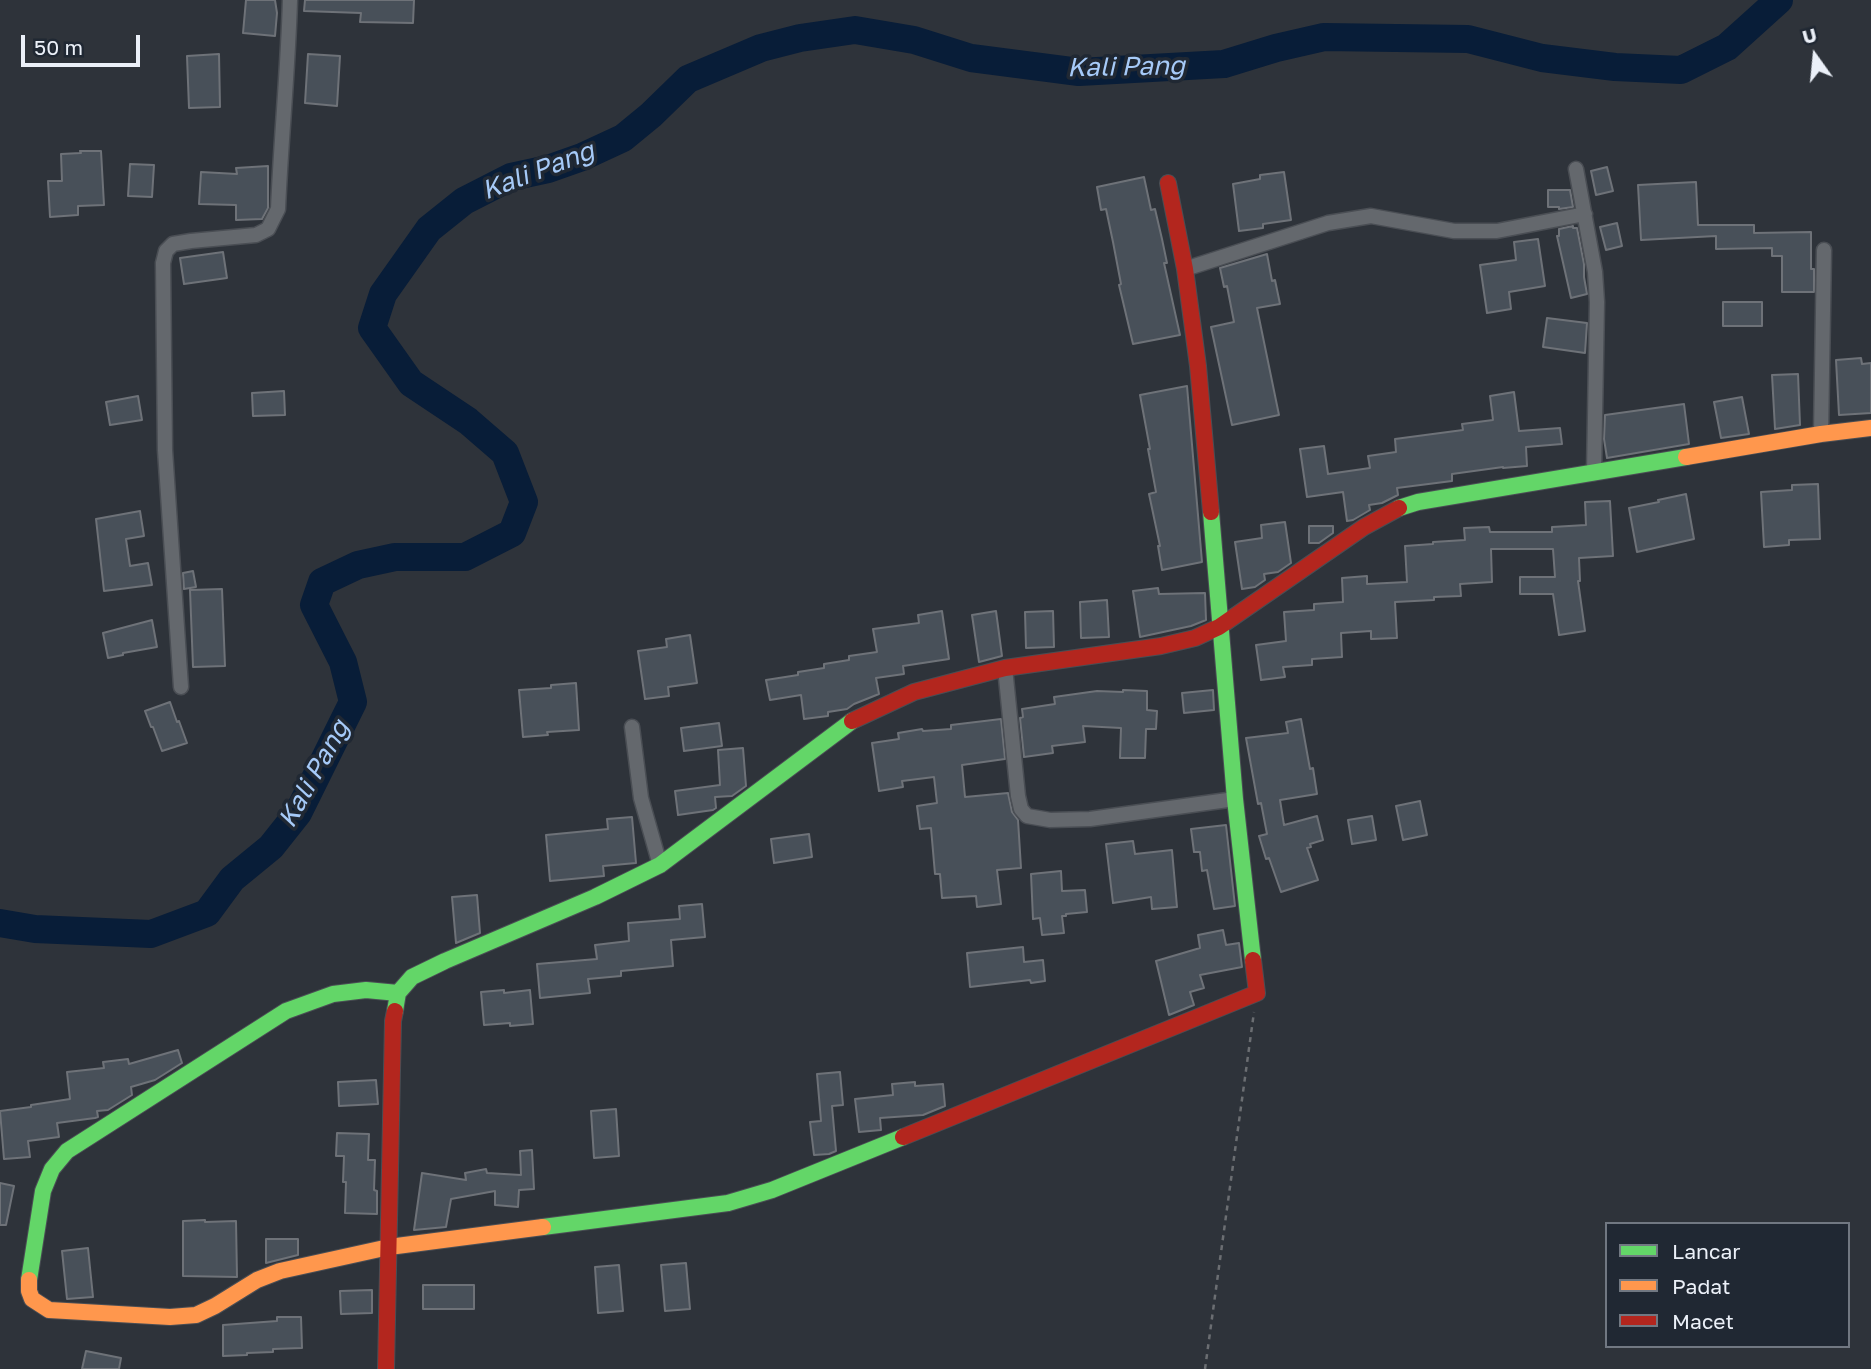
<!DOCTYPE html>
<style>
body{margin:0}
#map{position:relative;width:1871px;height:1369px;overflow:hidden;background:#2e333a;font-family:"Golos Text",sans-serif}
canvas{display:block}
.legend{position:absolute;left:1605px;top:1222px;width:245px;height:126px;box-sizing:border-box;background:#202833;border:2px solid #717882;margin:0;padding:9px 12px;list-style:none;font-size:21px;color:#ebf0f8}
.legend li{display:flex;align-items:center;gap:14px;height:35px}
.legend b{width:35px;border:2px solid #717882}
.north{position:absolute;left:1780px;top:21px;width:70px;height:70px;-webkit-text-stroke:5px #202833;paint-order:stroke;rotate:345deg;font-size:19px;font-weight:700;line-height:28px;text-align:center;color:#ebf0f8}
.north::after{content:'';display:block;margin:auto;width:24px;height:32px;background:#ebf0f8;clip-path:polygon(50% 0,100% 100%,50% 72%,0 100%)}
.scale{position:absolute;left:21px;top:35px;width:119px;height:32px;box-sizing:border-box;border:4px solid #ebf0f8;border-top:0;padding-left:9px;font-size:21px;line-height:24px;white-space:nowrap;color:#ebf0f8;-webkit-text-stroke:5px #202833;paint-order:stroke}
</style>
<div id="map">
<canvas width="1871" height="1369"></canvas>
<ul class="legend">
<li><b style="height:9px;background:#63d668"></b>Lancar</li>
<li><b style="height:9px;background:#ff974d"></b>Padat</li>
<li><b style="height:9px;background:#b3261e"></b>Macet</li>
</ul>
<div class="north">U</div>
<div class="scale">50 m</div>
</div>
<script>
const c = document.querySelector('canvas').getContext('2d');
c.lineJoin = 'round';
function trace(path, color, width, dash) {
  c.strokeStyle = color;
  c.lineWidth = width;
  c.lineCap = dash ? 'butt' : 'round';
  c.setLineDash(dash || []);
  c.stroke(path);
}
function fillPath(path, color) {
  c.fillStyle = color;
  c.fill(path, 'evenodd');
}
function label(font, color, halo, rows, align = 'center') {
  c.font = font + ' "Golos Text",sans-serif';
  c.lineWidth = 7;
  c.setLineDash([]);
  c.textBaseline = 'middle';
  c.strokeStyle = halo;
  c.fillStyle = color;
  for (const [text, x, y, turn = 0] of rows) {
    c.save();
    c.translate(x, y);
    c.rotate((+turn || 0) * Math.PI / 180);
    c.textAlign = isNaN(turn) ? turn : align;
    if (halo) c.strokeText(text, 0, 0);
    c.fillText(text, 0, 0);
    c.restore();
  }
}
trace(new Path2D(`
 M0 923 35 929 151 934 207 913 232 879 271 847 298 813 353 702 343 662 314 605 322 582 358 565 395 557H465L512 533 524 502 505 453 468 421 411 383 372 328 383 294 429 229 464 201 511 177 548 169 582 157 623 138 651 115 688 79 761 48 800 38 855 30 914 40 971 58 1079 72 1224 64 1276 48 1324 37 1468 39 1542 58 1615 67 1681 70 1727 47 1779 0`), '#081d38', 28);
const building = new Path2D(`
 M246 0H275L277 13 275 36 243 33Z
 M305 0H414L413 23 360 22 361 13 304 11Z
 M219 54 220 107 189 108 187 56Z
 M308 54 340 56 337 106 305 103Z
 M80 151H101L104 205 78 206V215L50 217 48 181H62L61 154 81 153Z
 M130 164 154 165 152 197 128 196Z
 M268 166V208L262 219 236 220V205L199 204 201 172 237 174 236 168Z
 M1607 167 1613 191 1596 195 1591 171Z
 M1284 172 1291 220 1263 224V228L1239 231 1233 184 1260 179V175Z
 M1144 177 1151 210 1155 209 1162 239 1167 263H1164L1180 335 1133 344 1119 285 1121 284 1113 242 1106 209 1101 210 1097 187Z
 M1696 182 1698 225H1754V233L1811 232V269H1814V292H1782V256H1772V248L1716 249V236L1641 240 1638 185Z
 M1548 190H1570L1573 207 1559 209V207H1548Z
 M1617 223 1622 246 1606 250 1600 227Z
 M1573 226V228H1577L1584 264V277L1587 294 1571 298 1557 236H1559V229Z
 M1538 239 1545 286 1509 292 1511 309 1487 313 1480 265 1516 260 1514 242Z
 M223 252 227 278 184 284 180 258Z
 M1267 254 1272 281 1275 280 1280 304 1257 308 1279 415 1232 425 1211 327 1234 322 1227 286 1224 287 1220 268Z
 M1723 302H1762V326H1723Z
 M1547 318 1587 323 1585 353 1543 347Z
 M1861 358 1862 364 1871 363V413L1839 415 1836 360Z
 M1798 374 1800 425 1775 429 1772 375Z
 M1187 386 1202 562 1162 570 1158 546H1160L1149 494 1156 492 1148 449H1150L1140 395Z
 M284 391 285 415 253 416 252 393Z
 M1514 392 1519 431 1560 428 1562 444 1526 447 1527 466 1503 468V467L1452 474V481L1397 488 1398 495 1382 503 1369 505 1370 510 1353 520 1347 521 1343 492 1307 497 1300 449 1324 446 1328 474 1370 468 1368 456 1396 452 1395 439 1463 430 1462 424 1493 420 1490 396Z
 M138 396 142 420 110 425 106 402Z
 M1742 397 1749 434 1721 438 1714 402Z
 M1684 404 1689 444 1607 458 1604 439 1605 415Z
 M1818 484 1820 539 1789 540V545L1764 547 1761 492 1792 490V485Z
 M1686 494 1694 539 1637 552 1629 508 1659 502 1658 500Z
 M1610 501 1613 556 1579 558 1580 581H1578L1585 631 1559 635 1553 594H1520V577H1555L1553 549H1491L1492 582 1460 584 1461 596 1434 597V600L1395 602 1397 638 1371 639V631L1341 633 1342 657 1312 659V665L1283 667 1285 677 1261 680 1256 645 1286 641 1284 612 1314 610V604L1343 602 1342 578 1367 576V584L1407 582 1405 546 1433 544V542L1465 540 1464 528 1489 527 1490 532H1552V527L1586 525 1585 502Z
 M140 511 144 536 126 539 130 566 148 563 152 585 104 591 96 519Z
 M1285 522 1291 563 1278 572 1264 574 1265 580 1255 587 1242 589 1235 542 1262 538 1261 525Z
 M1309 526H1333V533L1319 543H1309Z
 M193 571 196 587 184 589 183 573Z
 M1158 588 1159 594 1205 593 1206 620 1191 626 1140 637 1133 591Z
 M222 589 225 666 193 667 190 590Z
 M1107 600 1109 637 1081 638 1080 602Z
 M942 611 949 659 903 666 904 674 876 678 879 694 854 704 847 709 828 712V716L804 719 801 695 770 700 766 680 798 675V672L824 668V664L849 660V656L877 652 873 629 919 623 918 615Z
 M996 611 1002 656 979 662 972 615Z
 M1053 611 1054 647 1026 648 1025 612Z
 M152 620 157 647 123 653V655L108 658 103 633Z
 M690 635 697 683 668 687 669 696 645 699 638 651 667 647 666 639Z
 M576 683 579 730 547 732 548 735 523 737 519 690 551 688V685Z
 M1123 690 1147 691V710L1157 711 1156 729H1146L1145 758H1120L1121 728 1083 726 1085 742 1052 746 1053 753 1024 757 1020 718 1023 717 1022 709 1055 704 1054 697 1097 691 1123 692Z
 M1213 690 1214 710 1184 713 1182 693Z
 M170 702 177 722 179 721 187 743 162 751 153 727H151L145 711Z
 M1001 719 1005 759 962 765 965 797 1008 793 1012 812 1018 820 1021 868 997 870 1001 904 977 907 976 896 942 898 940 874H935L931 828 920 829 917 806 937 803 934 777 902 781 903 787 879 791 872 743 899 739 898 733 922 729 923 731 951 729V725Z
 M1301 719 1310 769 1313 768 1317 794 1280 800 1284 825 1317 816 1323 840 1310 844 1311 847 1307 848 1318 880 1281 892 1269 858 1266 859 1259 836 1267 834 1261 803 1258 804 1246 738 1288 733 1286 722Z
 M719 723 722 746 684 751 681 728Z
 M743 748 746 786 732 796 715 797 716 808 713 810 678 815 675 791 720 785 718 750Z
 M1420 801 1427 835 1403 840 1396 806Z
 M1372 816 1376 840 1352 844 1348 820Z
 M632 817 636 863 603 866 604 876 550 881 546 835 608 829 607 819Z
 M1226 825 1235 906 1214 909 1207 870 1202 871 1200 852H1194L1191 829Z
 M809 834 812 857 774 863 771 839Z
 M1133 841 1135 854 1172 850 1177 907 1152 909 1151 897 1113 903 1106 844Z
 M1061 871 1062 891 1085 890 1087 912 1066 914V916H1062L1064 933 1042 935 1040 918 1033 919 1031 874Z
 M477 895 480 933 456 943 452 897Z
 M702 904 705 937 671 940 673 966 621 971V976L588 979 590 993 540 998 537 964 597 959 595 945 629 941 628 923 680 919 679 906Z
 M1223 930 1226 945 1239 943 1242 967 1200 975 1204 988 1190 992 1194 1005 1169 1015 1156 961 1200 948 1198 935Z
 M1023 947 1024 962 1043 960 1045 981 1031 983 1030 980 970 987 967 953Z
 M504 990V993L530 990 533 1024 510 1026V1023L484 1025 481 992Z
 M178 1050 182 1063 155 1080 131 1087 132 1095 108 1110 97 1111 98 1117 95 1118 57 1123 59 1137 28 1141 30 1157 4 1159 0 1111 31 1107V1105L70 1099 67 1072 104 1068 103 1062 128 1059 129 1064Z
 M840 1072 843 1105 832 1106 836 1151 829 1154 814 1155 810 1122 821 1121 817 1074Z
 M376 1080 378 1104 339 1106 338 1082Z
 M915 1082V1086L943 1084 945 1106 923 1115 880 1118 881 1130 859 1132 855 1099 893 1095 892 1084Z
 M616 1109 619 1156 594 1158 591 1111Z
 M337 1133 369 1134 368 1160H375L374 1190 377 1191V1214L345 1213 346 1182H343L344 1156H336Z
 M532 1150 534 1189 519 1190 518 1207 495 1205V1191L451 1199 446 1227 414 1230 422 1173 466 1180 465 1173 486 1169 487 1173 521 1175 520 1151Z
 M0 1183 14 1186 6 1225H0Z
 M205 1220V1222L236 1221 237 1277 183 1276V1221Z
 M266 1239H298V1255L266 1263Z
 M88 1248 93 1297 67 1299 62 1251Z
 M686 1263 690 1309 665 1311 661 1265Z
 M619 1265 623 1311 598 1313 595 1267Z
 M423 1285H474V1309H423Z
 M372 1290V1313L341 1314 340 1291Z
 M277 1317H301L302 1348 273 1349V1352L247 1353V1355L223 1356V1325L277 1321Z
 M86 1351 121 1358 119 1369H82Z`);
fillPath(building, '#485059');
trace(building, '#6e7278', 2);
const street = new Path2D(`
 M1576 169 1595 272 1597 302 1594 473
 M1185 269 1328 223 1371 216 1454 231H1497L1585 214
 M1821 434 1824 250
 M1005 668 1018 796 1021 809 1027 816 1050 820 1090 819 1235 799
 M181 687 165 450 163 263 166 251 173 244 191 241 256 235 268 229 278 209C281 139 288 70 290 0
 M632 727 641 798 660 865`);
const fast = new Path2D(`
 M1399 508 1418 502 1686 457
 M1211 512 1235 799 1253 960
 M395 1011 398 993 412 977 445 961 595 897 660 865 852 721
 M543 1227 728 1203 772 1190 903 1137
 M29 1280 43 1191 52 1169 67 1151 286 1011 333 994 366 990 398 993`);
const slow = new Path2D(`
 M1686 457 1821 434 1871 428
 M29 1280V1291L32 1299 49 1310 170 1317 196 1315 215 1306 257 1280 280 1271 389 1247 543 1227`);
const jam = new Path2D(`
 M1168 183 1185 269 1198 366 1211 512
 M852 721 914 692 1005 668 1161 646 1195 638 1219 627 1364 527 1399 508
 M903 1137 1257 993 1253 960
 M386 1369 393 1021 395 1011`);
trace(street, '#4a4e54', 17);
trace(fast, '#4a4e54', 18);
trace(slow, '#4a4e54', 18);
trace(jam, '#4a4e54', 18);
trace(new Path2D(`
 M1205 1369 1254 1012`), '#6b6e72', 2.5, [5, 5]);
trace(street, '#64686d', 14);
trace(fast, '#63d668', 16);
trace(slow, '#ff974d', 16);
trace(jam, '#b3261e', 16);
label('italic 26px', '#a6caf8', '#202833', [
 ["Kali Pang",1126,67,-1],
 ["Kali Pang",538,171,-21],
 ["Kali Pang",314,774,-61]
]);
</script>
